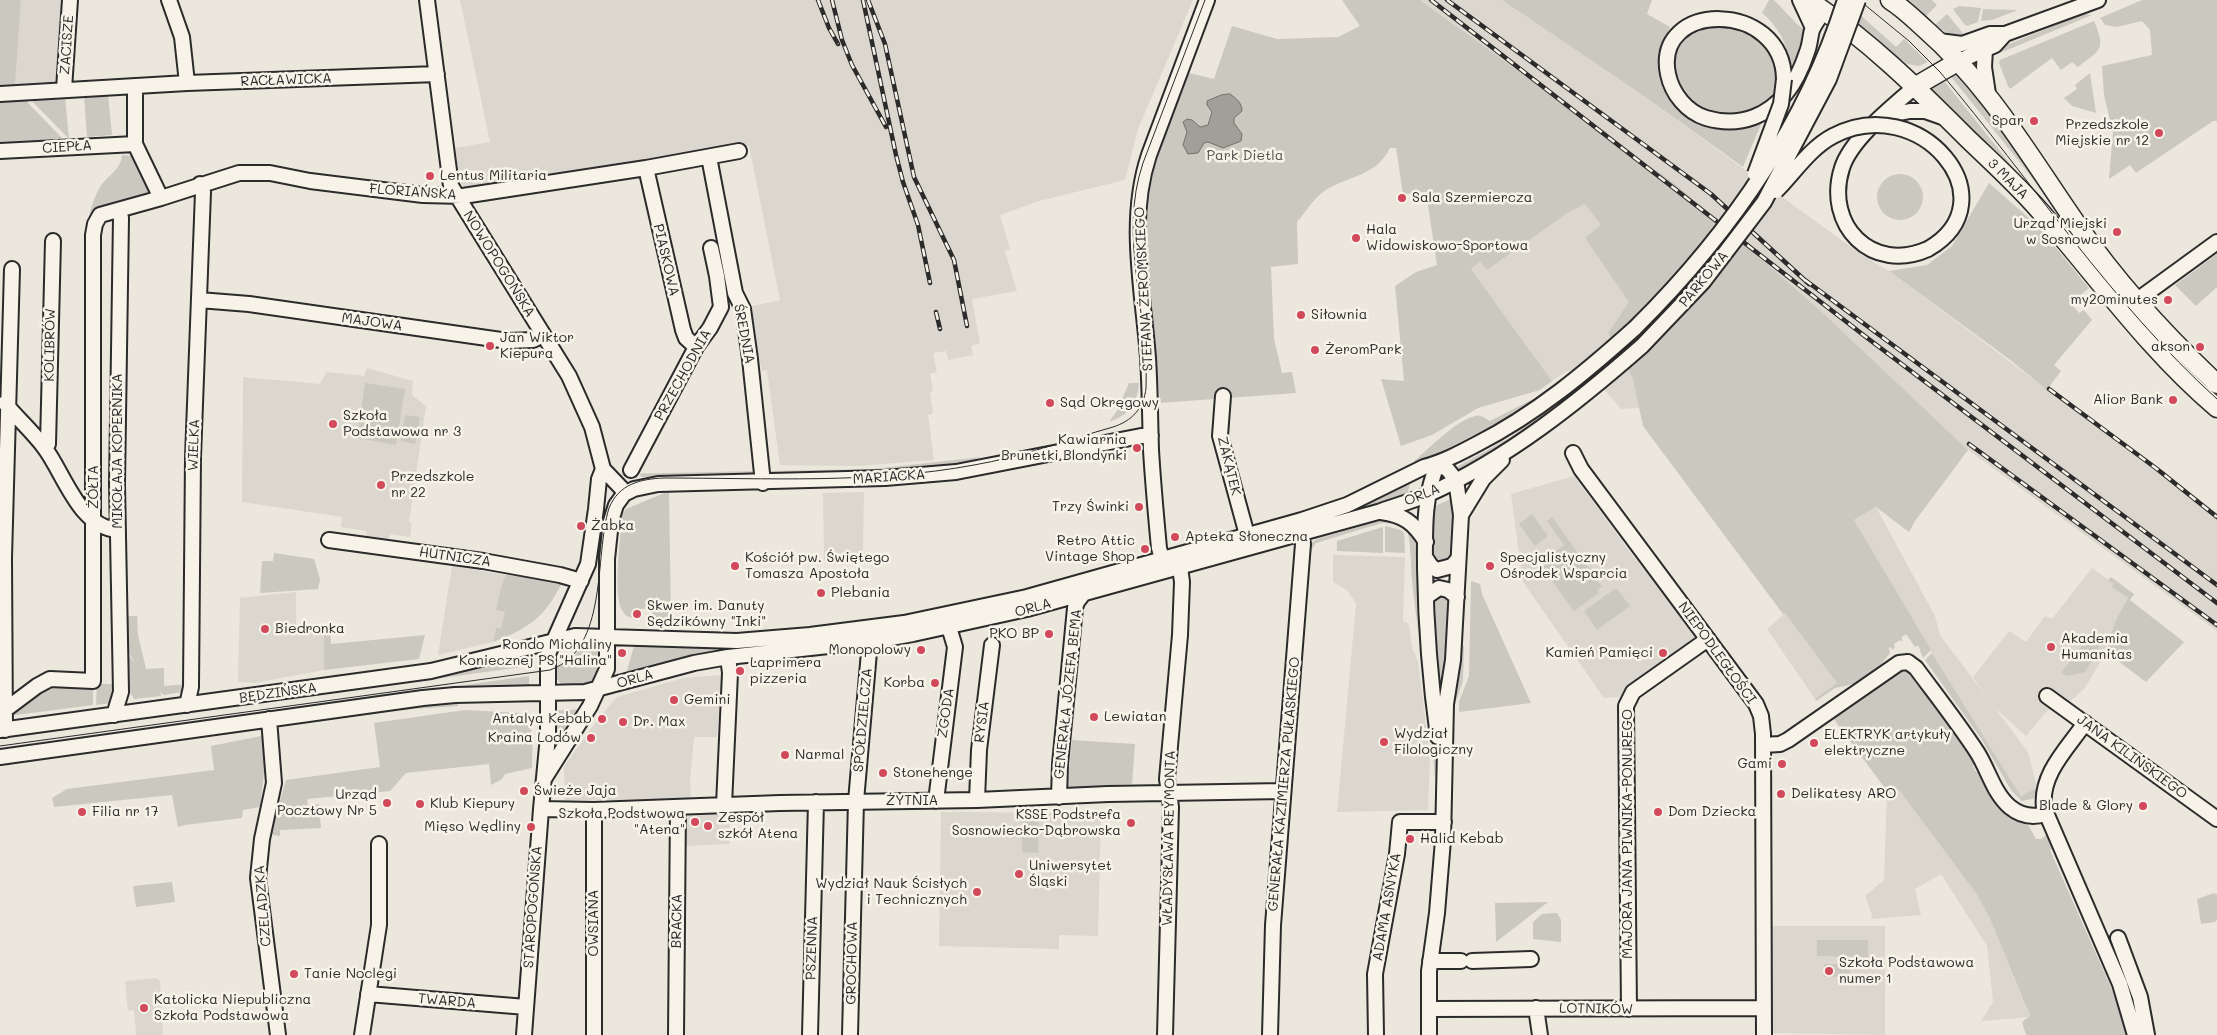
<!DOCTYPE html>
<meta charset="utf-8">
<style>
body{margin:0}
canvas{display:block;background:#ebe7dd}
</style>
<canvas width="2217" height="1035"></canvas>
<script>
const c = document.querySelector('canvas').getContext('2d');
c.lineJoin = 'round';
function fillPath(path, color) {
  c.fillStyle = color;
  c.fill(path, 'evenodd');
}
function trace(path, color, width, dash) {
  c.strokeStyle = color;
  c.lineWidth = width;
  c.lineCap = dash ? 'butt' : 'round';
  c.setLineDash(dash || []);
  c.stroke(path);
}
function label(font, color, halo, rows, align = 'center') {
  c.font = font + ' Mali,sans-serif';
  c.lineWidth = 5;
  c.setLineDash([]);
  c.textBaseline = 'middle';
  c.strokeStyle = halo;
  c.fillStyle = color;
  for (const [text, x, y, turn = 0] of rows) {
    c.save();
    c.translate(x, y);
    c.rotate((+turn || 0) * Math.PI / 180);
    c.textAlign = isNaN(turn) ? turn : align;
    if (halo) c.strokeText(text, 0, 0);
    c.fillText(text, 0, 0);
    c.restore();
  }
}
fillPath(new Path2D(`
 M21 0H66L60 82 15 86Z
 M460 0H1193L1138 129 1125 180 1039 201 1000 215 1010 249 1005 251 1017 291 972 299 980 343 971 346 973 355 948 360 946 351 933 353 937 372 930 374 933 391 930 392 933 413 928 415 934 460 856 466 780 465 767 370 762 371 748 307 780 300 749 146 465 188 460 182 455 148 490 142Z
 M1420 0H1502L1638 92 1862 255 1889 271 2170 482 2217 520V631L1968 450 1822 312 1678 186Z
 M1585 204 1602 226 1585 238 1630 302 1608 333 1633 379 1640 408 1621 409 1590 373 1580 370 1567 371 1552 381 1471 269 1480 262 1487 270 1569 212Z
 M367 368 413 381 412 395 426 406 409 522 412 523 410 537 390 534 388 540 366 536 367 531 341 527 342 517 242 502 243 377 320 384 326 372 364 376Z
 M1574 476 1633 556 1701 637 1619 697 1604 698 1523 582 1511 494Z
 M864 492 863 556 824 561 823 493Z
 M1876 507 1935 616 1940 635 2028 752 2037 787 2021 798 1932 653 1854 520Z
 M1333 555 1405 557 1403 621 1409 624 1412 648 1418 661 1430 758 1428 810 1337 812 1356 604 1348 591 1333 582Z
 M452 566 506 575 502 583 497 610 505 612 501 628H496L493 642 438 655Z
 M2092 568 2114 584 2113 587 2128 598 2120 611 2109 637 2106 652 2085 688 2060 711 2048 710 2026 736 1993 706 1973 677 2009 631 2026 642 2045 616 2052 619Z
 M296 592V630H324V670L255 683 238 682 240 598Z
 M1785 613 1838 684 1815 699 1767 629Z
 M722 675 717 737H694L690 782 691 799 565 801 564 766 599 718 617 697 683 678Z
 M1899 790 1978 896 1991 921 2030 1017 1981 1021 1993 1002 1987 946 1941 874 1915 889 1921 915 1871 919 1872 915 1865 896 1884 880 1887 791Z
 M941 812 1101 813 1098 936 1059 935V949L939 946Z
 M730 813V844L686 846 687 818 689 815Z
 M1771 926H1885V1035L1773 1033Z
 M157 978 160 981 163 1035H136L134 1010 128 1011 125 981Z`), '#dbd7ce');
fillPath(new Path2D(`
 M0 0H21L15 86 0 87Z
 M1342 0H1420L1678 186 1822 312 1968 450 1915 521 1909 532 1876 507 1854 520 1931 650 1923 658 1918 645 1915 647 1906 634 1902 637V642L1900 640 1894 644 1895 647 1892 650 1891 647 1889 648 1890 653 1877 669 1858 683 1835 688 1816 701 1815 699 1837 683 1785 613 1783 614 1643 426 1633 379 1608 333 1629 302 1585 238 1601 225 1585 204 1569 212 1487 270 1480 262 1471 269 1552 381 1540 390 1478 408 1432 435 1401 446 1381 379 1404 381 1395 286 1416 272 1437 265 1426 192 1403 194 1396 148H1390C1375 178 1347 175 1323 192 1313 199 1305 213 1297 222L1298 264 1271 267 1274 339 1282 373 1292 372 1296 393 1160 403 1145 241V208L1152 175 1185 72 1214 79 1232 26 1277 39 1338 37 1360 26Z
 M1502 0H1652L1647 14 1670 27 1663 44 1660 60 1662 75 1690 118 1702 124 1728 129 1762 122 1743 167 1638 92Z
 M1769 0H1774L1798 25 1808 32 1796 62 1789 65C1788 44 1778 26 1762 13Z
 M1906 0H1932L1937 5 1926 16Z
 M2142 0H2217V121H2213L2136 173 2130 165 2109 179 2113 133 2104 95 2102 66 2152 55 2150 30 2142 21 2117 27 2105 25 2100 18Z
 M1847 3 1896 47 1904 39 1928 62 1919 66 1907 64 1843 13Z
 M1959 6 1981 8 1978 22 1967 26 1964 24 1953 9Z
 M1983 9 2018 10 1992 20 1981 21Z
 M1947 14 1967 38 1953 37 1935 25Z
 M2083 14 2092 15 1995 55 1994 54 2004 46Z
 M1709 16 1768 37 1777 77 1774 98C1745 118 1705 124 1683 92 1677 84 1673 73 1674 63 1675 56 1675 46 1679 41 1687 31 1700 24 1709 16Z
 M2094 21C2106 50 2101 49 2078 67L2072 62 2061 70 2052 58 2010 89 2008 86 1999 63 2000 60Z
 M1958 68 2070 225 1948 73Z
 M2090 73 2096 113 2072 106 2064 98 2077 89 2075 85Z
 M1941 77 2059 225 1927 87Z
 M108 94 112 135 87 137 84 95Z
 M65 96 69 139 30 99Z
 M26 98 28 103 64 140 0 144V99Z
 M132 151 152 190 151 197 99 212 89 221C89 211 95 196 100 187 108 175 121 170 122 155L130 156Z
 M1877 197a23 23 0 1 1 46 0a23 23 0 1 1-46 0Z
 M1989 183 2038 226 2089 288 2071 303 2079 313 2084 310 2092 320 2054 365 2061 371 2047 390 2009 359 1889 271 1927 265 1952 246Z
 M2217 254V287L2196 306 2175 285Z
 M365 383 405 389 396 445 357 438Z
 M1129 383H1139C1137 403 1131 414 1109 422L1117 411Z
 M1537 397 1538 399 1518 412 1416 465 1414 461C1430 448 1455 421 1475 416 1481 414 1485 419 1490 421Z
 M1560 402 1562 404 1487 457 1458 474 1453 469 1511 437Z
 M405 415 420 417 415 444 401 441Z
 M981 457 975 459 976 462 900 471 773 475V472L767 471 873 469Z
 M758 471 753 472 752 475 641 477 640 474 628 477 617 474Z
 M1411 479 1407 496 1333 520 1321 519Z
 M669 491 671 619H652V608L640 609V619C634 619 626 617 623 612 612 597 621 536 622 515L626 509Z
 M1455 497 1453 558 1440 564 1431 558V508Z
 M1532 514 1548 536 1535 546 1519 524Z
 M1552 517 1602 587 1597 590 1599 593 1574 611 1539 563 1564 545 1547 521Z
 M1385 519 1403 524 1382 523 1316 543 1310 552 1307 551 1311 543 1317 539Z
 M1408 525 1420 543 1422 652 1438 778H1435C1431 712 1419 646 1412 581 1411 570 1411 535 1406 529Z
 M1385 526 1401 530 1404 533 1405 553 1385 552Z
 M1383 527V553L1337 551V541Z
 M274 553 314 559 320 579 318 589 260 593 262 561H273Z
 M506 575 534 577 562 583C545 617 528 629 493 642L496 628H501L505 612 496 610 502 583Z
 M2111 577 2134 594 2130 600 2184 642 2146 682 2106 652C2110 633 2117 615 2128 598L2112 587 2114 584 2108 580Z
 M1471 581 1480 584 1482 594 1531 703 1459 712V702L1469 676Z
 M1616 588 1630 606 1597 630 1584 611Z
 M1438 592 1451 598 1452 612 1442 699 1438 697 1430 608 1433 595Z
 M127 616H137L138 635 146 669 164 668V686L188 684 187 691 164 695 160 692 161 696 134 699 128 689V654L136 665 127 650Z
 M330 628 331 644 425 635 419 659 324 670V630Z
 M2091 634 2100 641 2099 649 2085 672 2068 676 2061 673Z
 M585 642C603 648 607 665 596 680 591 688 573 688 565 686 559 684 555 676 553 670L571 660Z
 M635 643 746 646 745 650 625 677Z
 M1460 646H1464L1463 681 1453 710 1451 696 1456 692 1458 681 1453 674Z
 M532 652 530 666 286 699V697Z
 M1932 653 2021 797 2039 786 2036 798 2022 801 2011 790 1982 740 1925 660Z
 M1905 671 1914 676 1975 762 1973 766 1976 772H1981L1997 806 2010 817 2028 825 2036 839H2041L2048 834 2054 848 2050 850 2120 1008 2127 1035H2026L2022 1022 2030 1016 1991 921 1978 896 1899 790 1887 791 1833 718 1898 672Z
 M529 676V688L287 711V710Z
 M93 682V705L9 716V709L44 685Z
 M97 684H113L114 698 112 703 96 705Z
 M434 702H458V706L414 709 292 724 288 723Z
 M582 709 552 765 553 711Z
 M465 710 521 713C536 725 532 750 532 768L505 774 502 779 491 785 489 764 406 773 390 791 307 799 308 806 319 804 321 828 280 830V836L273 835 271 832 286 780 380 767 374 723Z
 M163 714V716L0 739 13 734Z
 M266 735V755L260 807 243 810 242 818 185 825 178 827 172 795 54 807 52 798 67 789 214 770 211 746Z
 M1072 740 1135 744 1132 784 1067 788Z
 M1022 821H1039L1038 853 1022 852Z
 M172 882 175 902 136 907 133 886Z
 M2214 893 2217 895V919L2215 922 2201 924 2197 899Z
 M1548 902 1496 942 1495 903Z
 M1557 913 1561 920V942L1533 939V922L1542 914Z
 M1817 940H1868V957L1817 956Z
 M1824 964H1850V977H1824Z`), '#cbc8bf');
const water = new Path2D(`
 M1230 94C1237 99 1242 103 1242 111L1234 118V123L1242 134 1241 141 1223 148 1208 142 1204 143 1198 153 1188 154 1183 145 1187 132 1183 122 1187 119 1192 120 1200 127 1208 125 1212 112 1207 105V101L1221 95Z`);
fillPath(water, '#a29f98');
trace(water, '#72716c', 1);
const minor = new Path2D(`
 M169 0 182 37 187 83
 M427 0 451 186 569 376 592 427 603 469 626 493
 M1800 0 1813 28
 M1939 41 1962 44 1990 34H2005L2098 0
 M1985 49 1984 67 1988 94
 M1959 61 1995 45 2005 34
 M1784 79C1783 0 1653 0 1668 74 1672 94 1687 112 1706 118 1723 123 1738 123 1754 117 1783 106 1798 80 1807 52 1810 45 1810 37 1812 30 1815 23 1820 17 1824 11
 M135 86V144L161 198
 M1916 86C1893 106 1851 139 1842 168 1824 225 1872 274 1928 249
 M64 89 70 0
 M0 94 187 83 437 74
 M1884 116 1910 111H1925L1945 118
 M0 151 135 144
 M709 157 735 293 743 309 750 359 763 483
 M646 168 683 330 686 338 696 347
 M199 300 249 304 508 341 533 340 543 335
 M2136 301 2217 242
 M1223 396 1220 436 1247 535
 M5 403C17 418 32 431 44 447 64 473 79 528 118 530
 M45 448 48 444 53 241
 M1573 453 1581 469 1756 704 1761 716 1763 734 1764 1035
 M1438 463C1423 497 1425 533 1425 569 1426 627 1430 680 1438 737
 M631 470 696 347 710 328 721 307 717 276 711 248
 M1381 512C1404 515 1414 523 1426 542
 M1461 515 1483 479 1502 460
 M329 540 483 561 560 575 581 581
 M1425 557 1431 566 1437 570 1452 566 1458 559
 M1162 559 1159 548C1156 516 1153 483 1151 450 1150 419 1150 389 1148 358 1143 290 1127 221 1149 155L1207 0
 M1426 597 1439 588 1448 590 1457 597
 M2047 696 2217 819
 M187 705 191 687 193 457 203 192 200 184
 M4 707H9L37 686 50 679 93 681V235L95 224 100 215 161 198 239 173H270L310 181 423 195 463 196 646 168 739 151
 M114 715 121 692 117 484 121 218 119 210
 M269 719 274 783 262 839 258 878 278 1035
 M2085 723C2067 749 2040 774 2044 808L2120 984 2135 1035
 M0 730 431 671 575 636 737 641 810 635 904 623 1027 597 1302 520 1347 505 1424 467C1443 462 1460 453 1477 444 1536 414 1586 372 1635 328
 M5 730 4 558 12 269
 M1763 745 1780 744 1788 740 1899 663 1908 662 1916 668C1936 695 1958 723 1977 752 1988 769 1994 794 2010 807 2021 816 2032 818 2045 814
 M0 757 423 698 455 695 585 692 694 663 728 657 874 641 913 634 1027 609 1378 512C1395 506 1412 501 1429 494 1508 458 1577 403 1642 346
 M544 779 590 706 607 669V559L611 521 616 505 624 494 634 489 658 484 885 478 956 472 1141 436H1151
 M1059 797 1060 764 1075 608 1077 602 1084 593
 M977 800 979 750 992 645
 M936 801 955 647 949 627
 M724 805 730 673 728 657
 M541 809 594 810 780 803 977 800 1108 794 1283 791
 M594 810V1035
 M2118 938 2140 997 2147 1035
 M1430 961H1461
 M1472 961 1531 959
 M368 994 526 1007
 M1536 1008 1540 1035
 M1429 1009 1764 1008
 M1629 1009 1626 706 1633 692 1708 639
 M362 1035 379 925V844
 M524 1035 541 809 548 736V654L588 564 596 509 599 479 603 469
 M676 1035 678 807
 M810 1035 816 802
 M850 1035 856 801 869 652 874 641
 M1165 1035 1171 807 1167 779 1180 635 1182 582 1180 567
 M1270 1035 1273 925 1303 544 1301 534
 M1376 1035 1375 974 1397 854 1400 822H1444
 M1429 1035V971L1437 913 1443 840 1446 704 1453 660 1461 515 1456 480 1448 470 1438 463`);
const major = new Path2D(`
 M1808 0C1868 39 1918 89 1968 139 1994 164 2022 189 2045 217 2102 283 2150 351 2217 408
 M1890 0C1903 8 1914 19 1925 29 1989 85 2030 157 2078 226 2118 284 2166 336 2217 384
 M1916 86 1959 61`);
trace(minor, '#2b2b2b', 18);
trace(major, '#2b2b2b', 21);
trace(minor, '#f7f3e8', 14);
trace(major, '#f7f3e8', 18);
trace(new Path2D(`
 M1859 0 1909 41 1940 72C2032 181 2111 303 2217 399
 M0 746 550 670C609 649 594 556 609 508 619 484 640 479 664 478 766 478 872 484 974 465 1021 457 1067 440 1113 427 1132 421 1144 408 1146 388 1149 314 1118 236 1143 163L1205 0`), '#2b2b2b', 1);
const rail = new Path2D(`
 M818 0 829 28 838 44
 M832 0 842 40 852 65 886 127
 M863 0 896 155 903 182 918 225 930 283
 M868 0 885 44 914 177 954 260 967 326
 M1431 0 1866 337 2217 603
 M1447 0 1711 194 1809 284
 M1805 280 2217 585
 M936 312 940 329
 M2049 389 2157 469 2217 517
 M1969 444 2217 625`);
trace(rail, '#2b2b2b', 4.5);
trace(rail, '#f7f3e8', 2.5, [8]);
const minorBridge = new Path2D(`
 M1755 174 1781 104 1784 79
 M1776 191C1794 173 1810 148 1833 136 1919 90 2013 200 1928 249
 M1635 328C1728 236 1805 126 1845 0
 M1642 346 1703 282 1764 202 1829 79 1858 0`);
trace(minorBridge, '#2b2b2b', 18, []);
trace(minorBridge, '#f7f3e8', 14);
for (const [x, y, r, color] of [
 [2034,121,5,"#d1495b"],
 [2159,133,5,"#d1495b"],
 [430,176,5,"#d1495b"],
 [1402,198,5,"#d1495b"],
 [2117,232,5,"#d1495b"],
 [1356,238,5,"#d1495b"],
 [2168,300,5,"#d1495b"],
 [1301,315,5,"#d1495b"],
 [490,346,5,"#d1495b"],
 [2200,347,5,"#d1495b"],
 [1315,350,5,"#d1495b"],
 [2173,400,5,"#d1495b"],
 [1050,403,5,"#d1495b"],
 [333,424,5,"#d1495b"],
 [1137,448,5,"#d1495b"],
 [381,485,5,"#d1495b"],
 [1139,507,5,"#d1495b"],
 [581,526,5,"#d1495b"],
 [1175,537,5,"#d1495b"],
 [1145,549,5,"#d1495b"],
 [735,566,5,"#d1495b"],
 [1490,566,5,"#d1495b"],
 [821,593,5,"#d1495b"],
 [637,614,5,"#d1495b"],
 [265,629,5,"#d1495b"],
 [1049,634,5,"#d1495b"],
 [2051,647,5,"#d1495b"],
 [921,650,5,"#d1495b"],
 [622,653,5,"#d1495b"],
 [1663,653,5,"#d1495b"],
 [740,671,5,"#d1495b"],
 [935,683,5,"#d1495b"],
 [674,700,5,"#d1495b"],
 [1094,717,5,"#d1495b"],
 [602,719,5,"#d1495b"],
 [623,722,5,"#d1495b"],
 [591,738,5,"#d1495b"],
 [1384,742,5,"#d1495b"],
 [1814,743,5,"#d1495b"],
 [785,755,5,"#d1495b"],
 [1782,764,5,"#d1495b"],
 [883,773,5,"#d1495b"],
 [524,791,5,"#d1495b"],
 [1781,794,5,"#d1495b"],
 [387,803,5,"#d1495b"],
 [420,804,5,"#d1495b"],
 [2143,806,5,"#d1495b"],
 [82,812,5,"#d1495b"],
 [1658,812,5,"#d1495b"],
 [695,822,5,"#d1495b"],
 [1131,823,5,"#d1495b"],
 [708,826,5,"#d1495b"],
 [531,827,5,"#d1495b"],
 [1410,839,5,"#d1495b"],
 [1019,874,5,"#d1495b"],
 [977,892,5,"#d1495b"],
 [1829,971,5,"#d1495b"],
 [294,974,5,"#d1495b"],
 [144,1008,5,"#d1495b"]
]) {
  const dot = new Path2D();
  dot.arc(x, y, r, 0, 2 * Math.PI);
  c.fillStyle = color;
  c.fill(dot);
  trace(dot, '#f7f3e8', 2);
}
label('14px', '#2b2b2b', '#f7f3e8', [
 ["ZACISZE",67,45,-86],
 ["RACŁAWICKA",286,80,-2],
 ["CIEPŁA",67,147,-4],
 ["3 MAJA",2008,179,45],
 ["FLORIAŃSKA",413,192,4],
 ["PIASKOWA",666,260,77],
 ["NOWOPOGOŃSKA",499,264,58],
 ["PARKOWA",1704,279,-50],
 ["STEFANA ŻEROMSKIEGO",1144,289,-93],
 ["MAJOWA",372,322,8],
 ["ŚREDNIA",744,334,79],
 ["KOLIBRÓW",50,345,-89],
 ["PRZECHODNIA",683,375,-61],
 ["WIELKA",194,445,-88],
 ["MIKOŁAJA KOPERNIKA",118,451,-90],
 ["ZAKĄTEK",1229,466,76],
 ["MARIACKA",889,477,-4],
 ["ŻÓŁTA",94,487,-90],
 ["ORLA",1422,495,-22],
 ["HUTNICZA",455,557,8],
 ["ORLA",1033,608,-15],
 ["NIEPODLEGŁOŚCI",1717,653,54],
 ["ORLA",635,679,-16],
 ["BĘDZIŃSKA",278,693,-8],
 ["GENERAŁA JÓZEFA BEMA",1068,694,-84],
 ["ZGODA",946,713,-82],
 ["SPÓŁDZIELCZA",863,720,-85],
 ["RYSIA",982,722,-83],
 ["JANA KILIŃSKIEGO",2132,757,36],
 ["GENERAŁA KAZIMIERZA PUŁASKIEGO",1284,784,-85],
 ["ŻYTNIA",912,801],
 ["MAJORA JANA PIWNIKA-PONUREGO",1628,834,-90],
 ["WŁADYSŁAWA REYMONTA",1169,838,-89],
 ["CZELADZKA",263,906,-95],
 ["STAROPOGOŃSKA",533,907,-86],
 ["ADAMA ASNYKA",1387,907,-80],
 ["BRACKA",677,921,-89],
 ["OWSIANA",594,923,-90],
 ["PSZENNA",812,948,-88],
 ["GROCHOWA",852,963,-89],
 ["TWARDA",447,1001,5],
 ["LOTNIKÓW",1596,1009,1]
]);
label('14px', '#2b2b2b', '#f7f3e8', [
 ["Spar",2024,121,"right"],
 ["Przedszkole",2149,125,"right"],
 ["Miejskie nr 12",2149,141,"right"],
 ["Lentus Militaria",440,176],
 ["Sala Szermiercza",1412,198],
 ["Urząd Miejski",2107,224,"right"],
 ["w Sosnowcu",2107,240,"right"],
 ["Hala",1366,230],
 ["Widowiskowo-Sportowa",1366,246],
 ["my20minutes",2158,300,"right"],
 ["Siłownia",1311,315],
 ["Jan Wiktor",500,338],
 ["Kiepura",500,354],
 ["akson",2190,347,"right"],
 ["ŻeromPark",1325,350],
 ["Alior Bank",2163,400,"right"],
 ["Sąd Okręgowy",1060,403],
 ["Szkoła",343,416],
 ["Podstawowa nr 3",343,432],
 ["Kawiarnia",1127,440,"right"],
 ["Brunetki Blondynki",1127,456,"right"],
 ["Przedszkole",391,477],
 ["nr 22",391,493],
 ["Trzy Świnki",1129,507,"right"],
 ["Żabka",591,526],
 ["Apteka Słoneczna",1185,537],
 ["Retro Attic",1135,541,"right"],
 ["Vintage Shop",1135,557,"right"],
 ["Kościół pw. Świętego",745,558],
 ["Tomasza Apostoła",745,574],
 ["Specjalistyczny",1500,558],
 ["Ośrodek Wsparcia",1500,574],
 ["Plebania",831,593],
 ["Skwer im. Danuty",647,606],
 ["Sędzikówny \"Inki\"",647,622],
 ["Biedronka",275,629],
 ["PKO BP",1039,634,"right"],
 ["Akademia",2061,639],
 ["Humanitas",2061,655],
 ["Rondo Michaliny",612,645,"right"],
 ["Koniecznej PS \"Halina\"",612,661,"right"],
 ["Monopolowy",911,650,"right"],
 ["Kamień Pamięci",1653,653,"right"],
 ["Laprimera",750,663],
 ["pizzeria",750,679],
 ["Korba",925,683,"right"],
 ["Gemini",684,700],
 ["Lewiatan",1104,717],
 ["Antalya Kebab",592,719,"right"],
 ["Dr. Max",633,722],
 ["Wydział",1394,734],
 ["Filologiczny",1394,750],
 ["ELEKTRYK artykuły",1824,735],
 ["elektryczne",1824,751],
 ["Kraina Lodów",581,738,"right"],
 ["Narmal",795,755],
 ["Gami",1772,764,"right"],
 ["Stonehenge",893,773],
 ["Świeże Jaja",534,791],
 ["Delikatesy ARO",1791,794],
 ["Urząd",377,795,"right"],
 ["Pocztowy Nr 5",377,811,"right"],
 ["Klub Kiepury",430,804],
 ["Blade & Glory",2133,806,"right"],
 ["Filia nr 17",92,812],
 ["Dom Dziecka",1668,812],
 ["Szkoła Podstwowa",685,814,"right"],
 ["\"Atena\"",685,830,"right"],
 ["KSSE Podstrefa",1121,815,"right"],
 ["Sosnowiecko-Dąbrowska",1121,831,"right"],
 ["Zespół",718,818],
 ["szkół Atena",718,834],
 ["Mięso Wędliny",521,827,"right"],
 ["Halid Kebab",1420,839],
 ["Uniwersytet",1029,866],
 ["Śląski",1029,882],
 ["Wydział Nauk Ścisłych",967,884,"right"],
 ["i Technicznych",967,900,"right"],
 ["Szkoła Podstawowa",1839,963],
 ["numer 1",1839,979],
 ["Tanie Noclegi",304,974],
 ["Katolicka Niepubliczna",154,1000],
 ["Szkoła Podstawowa",154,1016]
], 'left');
label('14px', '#535250', '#f7f3e8', [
 ["Park Dietla",1245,156]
]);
</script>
